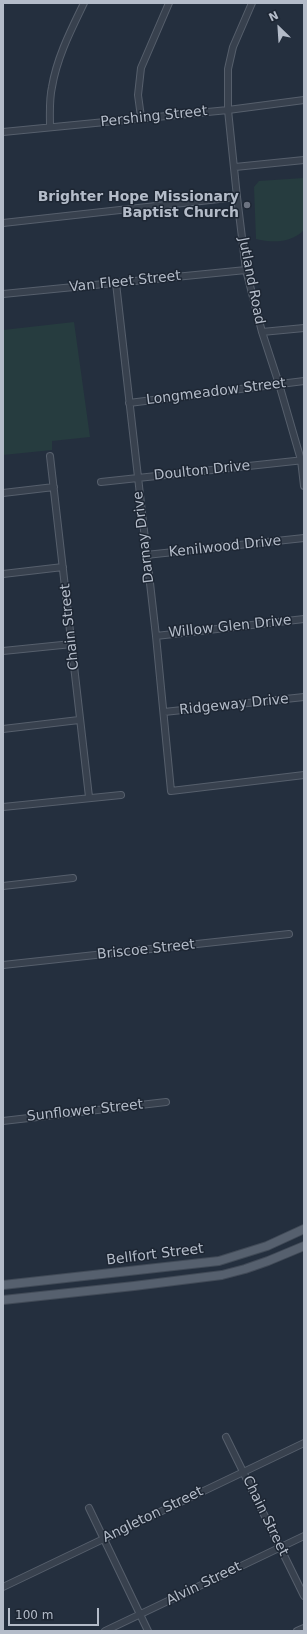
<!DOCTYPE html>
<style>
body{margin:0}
#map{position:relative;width:307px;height:1634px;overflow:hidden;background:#242f3e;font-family:"DejaVu Sans",sans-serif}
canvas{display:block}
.frame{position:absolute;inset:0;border:4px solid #b4bcc9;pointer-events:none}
.north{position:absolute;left:259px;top:8px;width:40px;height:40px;-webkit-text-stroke:3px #1d2633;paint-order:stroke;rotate:335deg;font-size:11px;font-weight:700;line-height:16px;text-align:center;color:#b4bcc9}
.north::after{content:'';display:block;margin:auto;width:14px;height:18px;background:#b4bcc9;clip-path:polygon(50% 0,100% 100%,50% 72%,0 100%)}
.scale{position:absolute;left:8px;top:1608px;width:91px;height:18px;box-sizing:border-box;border:2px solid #b4bcc9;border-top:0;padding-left:5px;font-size:12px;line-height:14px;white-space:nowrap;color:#b4bcc9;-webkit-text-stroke:3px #1d2633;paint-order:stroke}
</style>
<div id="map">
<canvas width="307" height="1634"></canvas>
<div class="frame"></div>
<div class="north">N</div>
<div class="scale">100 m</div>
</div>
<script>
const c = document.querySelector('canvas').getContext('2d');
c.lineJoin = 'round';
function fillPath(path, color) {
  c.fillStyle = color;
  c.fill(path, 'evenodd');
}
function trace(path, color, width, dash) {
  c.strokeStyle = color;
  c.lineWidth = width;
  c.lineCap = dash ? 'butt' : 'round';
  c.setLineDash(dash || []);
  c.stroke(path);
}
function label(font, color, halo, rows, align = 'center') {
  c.font = font + ' "DejaVu Sans",sans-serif';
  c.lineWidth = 3;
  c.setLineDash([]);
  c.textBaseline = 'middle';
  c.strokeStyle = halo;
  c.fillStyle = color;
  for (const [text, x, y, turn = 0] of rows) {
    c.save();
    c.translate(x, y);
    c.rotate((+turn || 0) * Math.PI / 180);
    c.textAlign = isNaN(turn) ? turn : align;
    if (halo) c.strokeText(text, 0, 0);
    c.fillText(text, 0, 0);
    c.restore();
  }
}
fillPath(new Path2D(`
 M304 178V230C291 243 273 243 256 239L254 187 259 181Z
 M74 322 90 437 52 441V450L3 455V330Z`), '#263c3f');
const minor = new Path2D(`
 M252 3 233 47 228 69V110L237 197 246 270 262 332 279 384 301 460 304 486
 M141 117 138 95 141 68 169 3
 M50 127C50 114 49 100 52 87 57 57 71 30 84 3
 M3 132 228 110 304 100
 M235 167 304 160
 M3 223 237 197
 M116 283 156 636 171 791 304 775
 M3 294 246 270
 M262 332 304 328
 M129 403 304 381
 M50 456 89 797
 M101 482 304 460
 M3 493 54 487
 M146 555 304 538
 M3 574 63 567
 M156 636 304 619
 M3 651 72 644
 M164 712 304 697
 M3 729 79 720
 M3 807 121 795
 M3 886 73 878
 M3 965 289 934
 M3 1121 166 1102
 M226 1437 304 1596
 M89 1508 148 1631
 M3 1587 304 1443
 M105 1631 304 1536
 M297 1631 304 1628`);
const major = new Path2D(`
 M3 1285 219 1261 267 1246 304 1229
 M3 1300 134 1286 222 1275 245 1269 268 1261 304 1246`);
trace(minor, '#565f6c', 8);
trace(major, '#414a57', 10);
trace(minor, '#38414e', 6);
trace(major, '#56606e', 8);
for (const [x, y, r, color] of [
 [247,205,4,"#6b7280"]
]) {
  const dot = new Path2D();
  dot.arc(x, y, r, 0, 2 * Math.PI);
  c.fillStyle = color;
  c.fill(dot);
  trace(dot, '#1d2633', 1.5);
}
label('14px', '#b4bcc9', '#1d2633', [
 ["Pershing Street",154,117,-6],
 ["Jutland Road",251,281,79],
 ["Van Fleet Street",125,282,-6],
 ["Longmeadow Street",216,392,-7],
 ["Doulton Drive",202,471,-6],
 ["Darnay Drive",144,537,-97],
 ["Kenilwood Drive",225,547,-6],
 ["Chain Street",70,627,-96],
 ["Willow Glen Drive",230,627,-6],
 ["Ridgeway Drive",234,705,-6],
 ["Briscoe Street",146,950,-6],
 ["Sunflower Street",85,1111,-6],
 ["Bellfort Street",155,1255,-7],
 ["Angleton Street",153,1515,-26],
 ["Chain Street",265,1516,64],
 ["Alvin Street",204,1584,-26]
]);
label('bold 14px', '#b4bcc9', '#1d2633', [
 ["Brighter Hope Missionary",239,197],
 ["Baptist Church",239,213]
], 'right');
</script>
